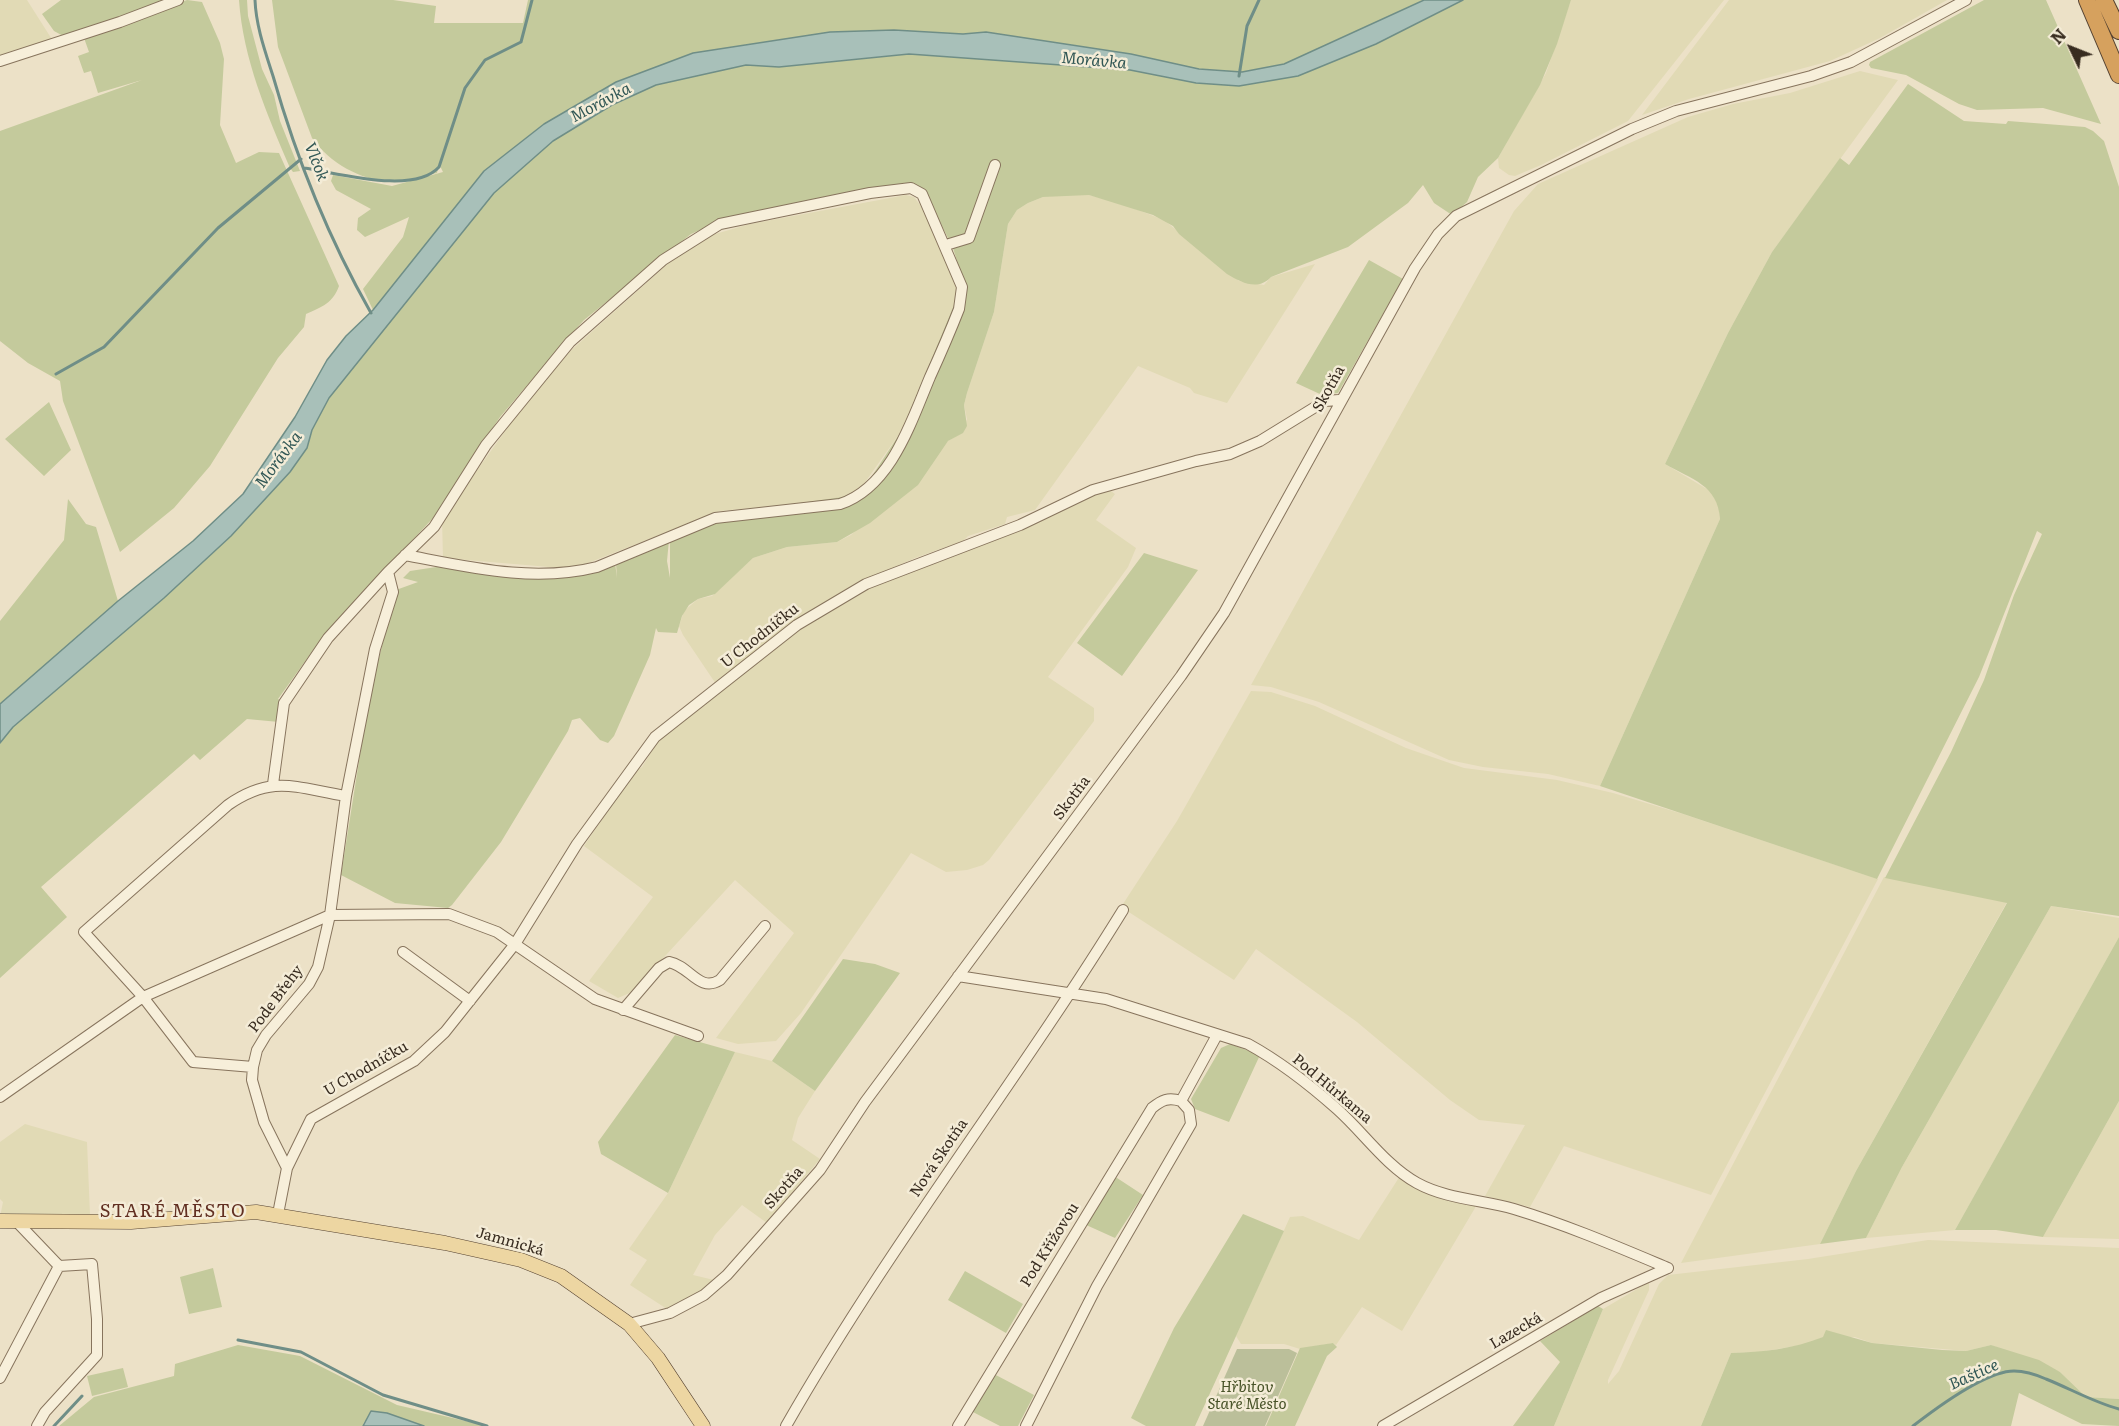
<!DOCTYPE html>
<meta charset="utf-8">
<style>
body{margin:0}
#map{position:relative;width:2119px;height:1426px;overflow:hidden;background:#ece1c7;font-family:Literata,serif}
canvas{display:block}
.north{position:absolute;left:2041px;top:18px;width:60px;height:60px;-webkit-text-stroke:4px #f4ecd7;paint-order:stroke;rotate:313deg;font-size:16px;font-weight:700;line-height:24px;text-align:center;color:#382c20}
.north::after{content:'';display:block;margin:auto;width:21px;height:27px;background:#382c20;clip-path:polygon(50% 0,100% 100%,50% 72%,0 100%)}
</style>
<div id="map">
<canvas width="2119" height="1426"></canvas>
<div class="north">N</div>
</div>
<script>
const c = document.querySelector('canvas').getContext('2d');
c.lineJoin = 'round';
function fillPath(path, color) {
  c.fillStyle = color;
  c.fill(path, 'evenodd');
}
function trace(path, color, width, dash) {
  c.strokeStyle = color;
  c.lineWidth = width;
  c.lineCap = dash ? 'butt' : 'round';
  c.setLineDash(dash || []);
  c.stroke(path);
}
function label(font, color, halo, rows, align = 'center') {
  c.font = font + ' Literata,serif';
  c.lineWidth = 5;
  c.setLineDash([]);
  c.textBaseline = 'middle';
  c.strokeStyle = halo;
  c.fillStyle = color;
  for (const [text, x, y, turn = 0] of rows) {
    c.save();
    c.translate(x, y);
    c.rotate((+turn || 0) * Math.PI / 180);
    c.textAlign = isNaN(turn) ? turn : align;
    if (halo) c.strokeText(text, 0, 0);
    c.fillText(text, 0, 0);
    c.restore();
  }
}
fillPath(new Path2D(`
 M0 0H27L53 41 0 59Z
 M1571 0H1724L1628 121 1541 165 1515 176 1509 175 1499 168 1498 158 1546 73Z
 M1729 0H1947L1880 38 1830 61 1689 99 1642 115Z
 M1860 71 1898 80 1772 252 1728 333 1665 464 1712 492 1719 504 1720 519 1600 786 1548 774 1483 767 1449 760 1319 702 1271 687 1251 685 1514 211 1538 184 1688 117 1733 104 1790 93Z
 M1071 194 1089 195 1120 203 1164 220 1239 281 1264 285 1271 277 1315 264 1227 403 1194 393 1190 388 1138 366 1035 510 1007 517 1005 524 968 536 963 541 915 558 864 581 716 684 683 635 679 626 684 611 698 599 712 596 753 558 787 547 837 542 851 535 948 441 963 432 967 419 964 405 967 393 994 312 1008 224 1017 210 1028 203 1043 197Z
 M906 195 914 197 921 206 958 289 956 300 902 430 861 488 842 497 808 503 720 511 573 569 443 558 442 519 511 423 567 354 681 252 708 236 750 224Z
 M1108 489 1115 494 1096 520 1136 548 1128 567 1048 677 1094 708V721L989 860 983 865 967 870 946 872 911 853 801 1013 776 1041 738 1044 716 1038 794 933 735 880 632 992 618 998 589 981 653 897 584 846 635 771 642 767 665 730 789 636 863 588Z
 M1251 691 1271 692 1315 706 1406 748 1464 768 1557 780 1613 793 1683 814 1878 879 1711 1195 1564 1146 1530 1207 1485 1196 1525 1125 1479 1120 1450 1100 1357 1022 1256 949 1234 980 1121 907 1177 821Z
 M1884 877 2007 902 1856 1171 1820 1244 1681 1263Z
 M2051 906 2119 918V937L2037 1084 1955 1230 1866 1238 1902 1167Z
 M735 1052 772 1061 815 1091 798 1118 792 1140 820 1159 767 1223 742 1205 715 1235 693 1275 714 1280 692 1297 667 1309 630 1285 647 1260 629 1249 668 1193Z
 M2119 1101V1239L2043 1237Z
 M25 1124 87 1142 90 1215 0 1217 3 1202 0 1199V1142Z
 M1400 1176 1434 1196 1475 1205V1208L1402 1331 1362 1307 1336 1345 1333 1343 1300 1349 1284 1344H1241L1236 1336 1290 1217 1303 1216 1359 1240Z
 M1928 1240 2119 1248V1399L2086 1397 2060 1372 1991 1345 1966 1351 1872 1343 1855 1337H1823L1807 1344 1760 1352 1731 1353 1701 1426H1554L1603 1309 1649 1282V1290L1608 1380V1384L1619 1371 1659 1284 1668 1275 1808 1259Z`), '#e1dab5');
fillPath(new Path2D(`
 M61 0H169L65 37 54 31 42 14Z
 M187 0 202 2 220 43 224 59 220 125 236 163 259 152 279 153 339 286C333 303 322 307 306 314L304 327 278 358 210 466 174 508 120 552 63 401 60 381 28 363 0 341V131L142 80 98 93 91 71 84 73 78 56 89 52 84 38Z
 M239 0H247L248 16 262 69 274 95 280 121 300 171 293 172 290 168C267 114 243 59 239 0Z
 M272 0H393L436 6 434 23H523L528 0H1424L1284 64 1242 72 1199 69 1131 54 986 32 963 34 893 30 830 32 693 53 616 82 544 124 484 171 373 310 363 289 403 237 409 217 365 237 357 230 358 218 371 209 336 190 331 181 333 175 392 186 443 172 439 164 437 173C423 176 405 182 391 182 360 180 330 163 312 138L278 47Z
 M1463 0H1571L1557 44 1540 85 1498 158 1478 177 1467 202 1452 215 1434 203 1423 185 1408 203 1348 247 1271 277C1258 291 1242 283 1227 274L1179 234 1173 226 1153 215 1089 195 1043 197 1028 203 1017 210 1008 224 994 312 967 393 964 405 967 426 963 433 948 441 918 485 870 523 837 542 787 547 753 558 715 594 698 599 689 605 682 616 677 633 658 632 656 628 650 655 614 736 608 743 600 740 580 718 572 720 568 731 501 842 452 905 448 908 395 903 341 875 369 698 396 590 418 582 403 578 410 571 443 566 501 576 615 563 617 578 616 563 669 540 667 561 670 578V539L731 513 842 497 861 488 872 476 902 430 956 300 958 289 957 261 953 248 926 194 916 184 709 226 691 234 584 320 565 341 500 417 433 518 324 635 278 699 282 701 279 722 247 719 200 760 194 754 41 887 67 917 0 978V743L13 727 164 598 231 536 290 472 307 448 312 430 329 398 494 193 553 141 612 105 656 85 746 65 779 67 909 54 1130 70 1196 83 1239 86 1376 44Z
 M1984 0H2046L2101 124 2043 108 1977 110 1959 104 1906 75 1871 68 1869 65 1870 62Z
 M1908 84 1964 121 2006 124 2008 121 2085 127 2093 131 2104 141 2119 187V916L2051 906 1902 1167 1866 1238 1820 1244 1856 1171 2007 903 1885 878 1951 752 1984 680 2014 595 2042 534 2037 531 1979 677 1877 879 1600 786 1720 519C1718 485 1691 479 1665 464L1728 333 1772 252 1840 158 1849 165Z
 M1369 260 1403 279 1338 393 1322 395 1296 383Z
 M49 402 71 450 44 476 5 439Z
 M68 499 86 524 96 527 118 601 0 704V621L64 540Z
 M1144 553 1198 570 1122 676 1077 643Z
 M2119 937V1101L2043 1237 1996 1230H1955Z
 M843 959 875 964 900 973 815 1091 772 1061Z
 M675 1035 735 1052 668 1193 601 1154 598 1142Z
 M1230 1044 1260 1055 1229 1122 1195 1109 1191 1099 1221 1048Z
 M1114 1176 1143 1195 1115 1238 1084 1224Z
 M1243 1214 1284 1231 1195 1426H1146L1131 1418 1174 1328Z
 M213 1268 222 1307 189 1314 180 1277Z
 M965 1271 1023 1304 1006 1333 948 1300Z
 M1598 1306 1603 1309 1554 1426H1513L1560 1362 1540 1341Z
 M1826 1330 1872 1343 1942 1350 1966 1351 1991 1345 2039 1360 2060 1372 2086 1397 2119 1399V1426L2082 1424 2019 1393 2011 1426H1701L1731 1353C1763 1352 1793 1349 1823 1337Z
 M1333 1343 1337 1347 1327 1356 1295 1426H1266L1300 1348Z
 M238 1345 300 1356 397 1405 487 1426H424L387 1413 364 1422 363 1426H59L94 1397 174 1376 175 1364Z
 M123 1368 128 1387 92 1396 87 1376Z
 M992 1373 1034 1395 1018 1426H1000L971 1411Z`), '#c4ca9c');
fillPath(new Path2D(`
 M1237 1349H1289L1297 1353 1265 1426H1203Z`), '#bbbf9a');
const water = new Path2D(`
 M1424 0H1463L1376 44 1298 76 1239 86 1196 83 1130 70 909 54 779 67 746 65 656 85 612 105 553 141 494 193 329 398 312 430 307 448 290 472 231 536 164 598 13 727 0 743V704L118 601 193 541 243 494 295 417 327 360 346 336 373 310 484 171 544 124 616 82 693 53 830 32 894 30 963 34 986 32 1131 54 1199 69 1242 72 1284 64Z
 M371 1411 387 1413 424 1426H363Z`);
fillPath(water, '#a8c0b9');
trace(water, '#6f8e87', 1.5);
trace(new Path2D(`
 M255 0C256 26 265 51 273 76 296 157 329 239 371 313
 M1239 76 1247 26 1259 0
 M304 168C339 173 414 195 439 167L465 88 485 60 521 42 532 0
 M56 374 104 347 218 228 301 159
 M238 1340 301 1352 383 1395 487 1426
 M54 1426 82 1396
 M1913 1426C1935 1409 1986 1371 2014 1371 2024 1371 2037 1375 2046 1379 2071 1389 2093 1402 2119 1409`), '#6f8e87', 3);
const minor = new Path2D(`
 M0 61 120 22 178 0
 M946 245 969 238 995 165
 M273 784 284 703 328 638 388 572
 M403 952 470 1001
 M958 976 1106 999 1248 1044C1279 1061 1310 1085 1337 1109 1363 1132 1386 1166 1417 1183 1446 1199 1483 1200 1514 1209 1567 1225 1618 1247 1668 1268
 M623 1010 659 968 669 962C690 966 699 993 720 980L765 926
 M253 1067 193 1062 143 997 84 932 228 805C273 774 296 788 346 796
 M0 1097 143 997 330 915 449 914 497 932 595 999 698 1036
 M287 1168 311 1119 414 1061 445 1032 515 944 577 844 655 737 797 625 866 584 1020 525 1093 490 1196 461 1230 454 1260 441 1325 401 1339 400
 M278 1214 287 1168 264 1122 252 1080 253 1067 257 1050 266 1035 309 984 318 967 330 915 346 796 375 649 393 592 388 572 434 527 486 445 570 342 663 260 720 224 870 193 911 188 922 194 962 287 959 309C950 332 940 355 930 377 911 422 891 487 840 504L715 518 597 567C533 583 469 567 405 555
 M17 1222 59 1266 92 1264 97 1319V1355L45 1412 37 1426
 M629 1324 670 1313 704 1295 727 1275 820 1170 865 1102 1181 676 1224 613 1415 268 1438 234 1456 216 1632 129 1676 111 1811 76 1851 62 1966 0
 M0 1378 59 1266
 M786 1426C888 1247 1015 1085 1123 910
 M958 1426 1152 1108C1162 1100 1168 1097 1181 1101L1217 1035
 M1026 1426 1097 1286 1191 1124 1189 1110 1181 1101
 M1383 1426 1601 1298 1668 1268`);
const major = new Path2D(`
 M0 1221 131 1222 256 1212 445 1243 521 1260 561 1276 629 1324 658 1358 703 1426`);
const highway = new Path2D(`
 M2087 0 2119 75
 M2104 0 2119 31`);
trace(minor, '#87745d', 12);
trace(major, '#554231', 15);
trace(highway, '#554231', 18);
trace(minor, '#f7efda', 10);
trace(major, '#edd6a2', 14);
trace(highway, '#d6a15e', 16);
label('15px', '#382c20', '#f4ecd7', [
 ["Skotňa",1329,389,-61],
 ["U Chodníčku",760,636,-38],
 ["Skotňa",1072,798,-53],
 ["Pode Břehy",276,999,-53],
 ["U Chodníčku",366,1069,-30],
 ["Pod Hůrkama",1332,1089,40],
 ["Nová Skotňa",939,1158,-56],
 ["Skotňa",784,1188,-49],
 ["Jamnická",510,1242,16],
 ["Pod Křížovou",1050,1245,-58],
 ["Lazecká",1516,1331,-30]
]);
label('italic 15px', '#485328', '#f4ecd7', [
 ["Hřbitov",1247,1388],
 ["Staré Město",1247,1405]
]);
label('italic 16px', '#315755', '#f4ecd7', [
 ["Morávka",1094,61,5],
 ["Morávka",601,103,-28],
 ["Vlčok",316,162,68],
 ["Morávka",279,460,-53],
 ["Baštice",1974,1375,-24]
]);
c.letterSpacing = '1.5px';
label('18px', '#623022', '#f4ecd7', [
 ["STARÉ MĚSTO",173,1212]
]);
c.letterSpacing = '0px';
</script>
